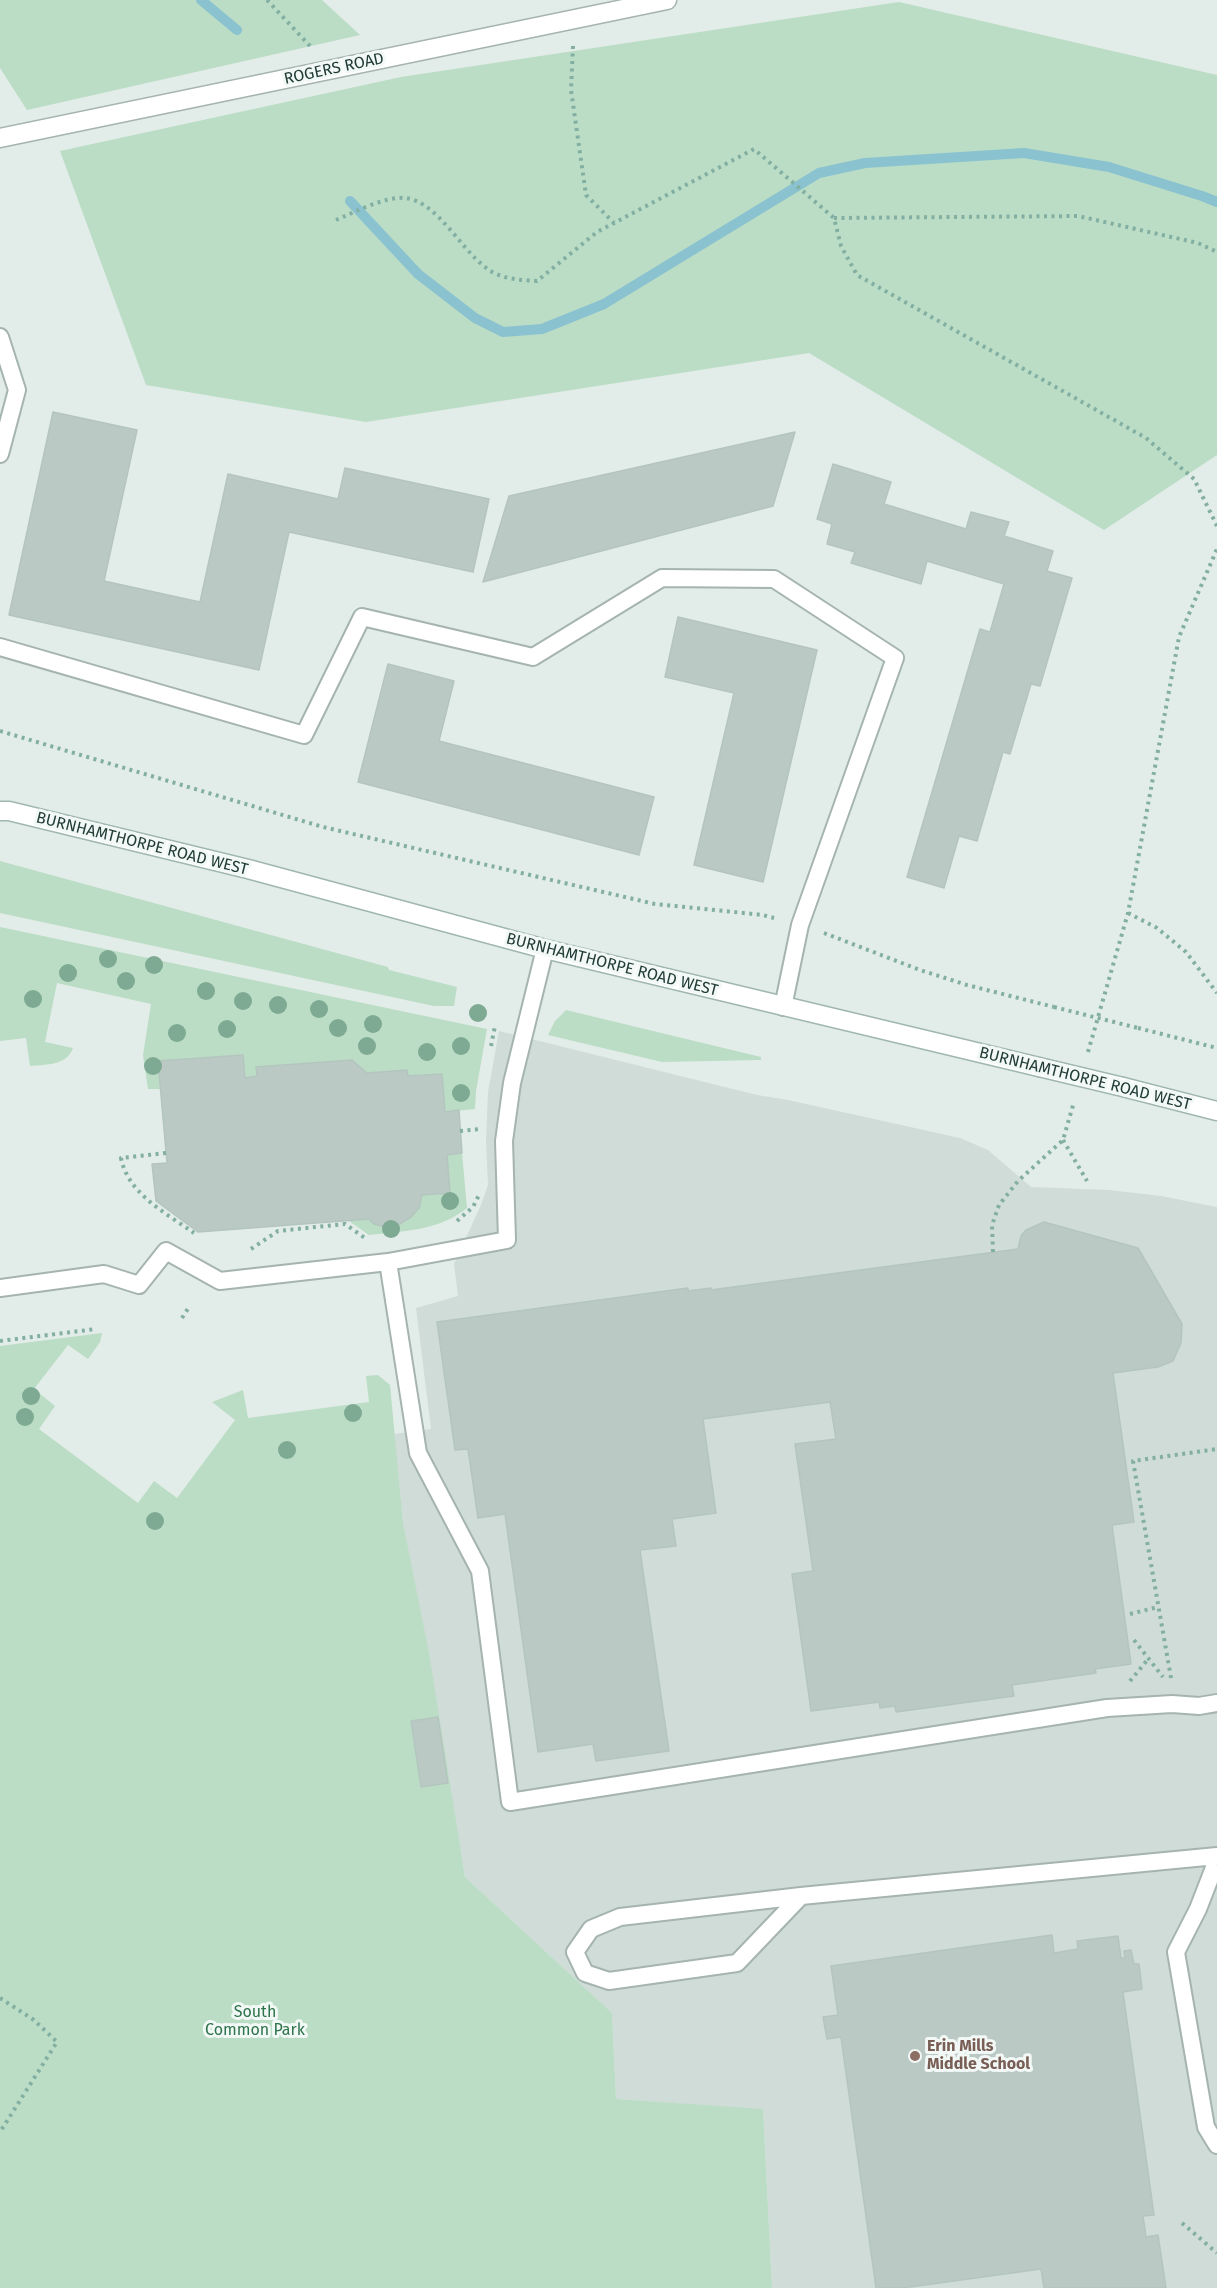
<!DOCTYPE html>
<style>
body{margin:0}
canvas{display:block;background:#e2ece8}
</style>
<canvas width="1217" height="2288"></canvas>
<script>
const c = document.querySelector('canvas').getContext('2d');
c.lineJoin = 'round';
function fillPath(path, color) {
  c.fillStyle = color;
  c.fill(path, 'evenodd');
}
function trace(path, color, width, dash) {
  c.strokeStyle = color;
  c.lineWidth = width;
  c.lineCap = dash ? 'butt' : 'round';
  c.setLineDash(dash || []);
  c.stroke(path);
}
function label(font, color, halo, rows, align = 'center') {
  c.font = font + ' "Fira Sans",sans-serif';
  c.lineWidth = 6;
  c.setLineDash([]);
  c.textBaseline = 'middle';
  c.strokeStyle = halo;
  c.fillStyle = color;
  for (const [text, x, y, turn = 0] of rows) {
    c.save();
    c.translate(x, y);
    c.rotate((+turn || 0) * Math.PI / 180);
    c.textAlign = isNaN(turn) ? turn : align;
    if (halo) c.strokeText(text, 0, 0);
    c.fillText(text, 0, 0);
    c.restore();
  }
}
fillPath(new Path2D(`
 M499 1031 757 1095 788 1100 960 1138 988 1150 1031 1187 1109 1190 1161 1196 1217 1207V2288H772L763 2110 616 2099 612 2013 465 1877 403 1523 394 1434 431 1429 416 1308 458 1296 454 1264 481 1205 488 1185 486 1141 488 1092Z`), '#d0dcd7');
fillPath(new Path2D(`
 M0 0H322L360 35 27 110 0 68Z
 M899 2 1217 75V455L1104 530 809 353 366 422 146 385 60 151 401 77Z
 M0 861 388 967 389 970 457 987 454 1006H434L0 913Z
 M0 927 487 1029 476 1091 475 1109 445 1112 442 1074 408 1076 407 1070 367 1073 351 1060 256 1067 257 1076 245 1078 242 1055 159 1061 161 1089H148L143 1055 151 1004 57 983 45 1042 73 1048C66 1066 47 1064 30 1066L26 1038 0 1041Z
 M566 1010 761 1057V1060L662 1062 548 1035 555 1021Z
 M462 1153 467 1208C439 1231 403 1231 369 1235L349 1221 369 1219C378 1227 386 1227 398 1225L422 1195 447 1155Z
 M102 1333 100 1342 88 1359 68 1345 34 1389 55 1406 39 1429 138 1503 154 1481 177 1498 235 1420 212 1402 243 1390 248 1418 369 1402 366 1376 378 1375 390 1385 403 1523 429 1653 465 1877 612 2013 616 2099 763 2109 772 2288H0V1346Z`), '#bbddc6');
trace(new Path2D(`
 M201 0 237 30
 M350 201 418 274 475 318 503 332 542 329 604 304 819 173 865 163 1024 153 1109 167 1202 196 1217 202`), '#8ac2d0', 10);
const building = new Path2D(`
 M53 412 137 430 104 581 200 602 228 474 338 499 345 468 489 499 473 572 289 532 259 670 9 615Z
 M795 432 773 506 483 582 509 496Z
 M833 464 891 482 884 504 966 529 971 512 1009 522 1004 536 1053 551 1047 571 1072 578 1040 686 1031 684 1010 754 1003 752 977 841 959 836 944 888 907 877 980 629 990 632 1004 584 927 561 921 584 851 563 855 552 827 544 832 524 817 519Z
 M678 617 817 650 763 882 694 865 734 693 665 677Z
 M388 664 454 681 439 741 654 797 639 855 358 782Z
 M243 1055 245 1078 257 1076 256 1067 352 1060 367 1073 407 1070 408 1076 442 1074 445 1112 459 1110 462 1153 447 1155 450 1193 422 1195 419 1208 411 1217 398 1225 385 1227 374 1224 369 1219 198 1232 156 1201 152 1164 167 1163 158 1061Z
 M1044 1222 1138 1248 1182 1324 1181 1343 1173 1361 1158 1367 1113 1373 1134 1522 1112 1525 1131 1664 1095 1669 1096 1673 1012 1685 1014 1696 896 1712 895 1706 880 1708 879 1702 811 1711 792 1574 813 1571 795 1444 836 1439 830 1402 703 1419 716 1513 672 1519 676 1546 640 1550 669 1751 596 1761 593 1744 538 1752 505 1514 478 1518 468 1449 455 1450 437 1322 688 1288V1291L711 1288V1290L1018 1249 1021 1236 1026 1230Z
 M438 1717 448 1783 421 1787 411 1721Z
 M1052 1935 1054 1953 1078 1949 1077 1941 1118 1936 1121 1958H1125L1124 1951 1131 1950 1134 1964H1139L1142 1989 1123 1992 1154 2215 1143 2216 1146 2237 1158 2235 1166 2288H1044L1041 2269 903 2288H876L841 2037 827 2039 823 2017 838 2015 831 1966Z`);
fillPath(building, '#bac9c4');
trace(building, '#b4c5bf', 1.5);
const lane = new Path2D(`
 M0 337 17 390 0 454
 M0 647 304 735 362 617 533 657 662 578 774 579 895 658 800 925 783 1007
 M388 1262 418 1453 480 1571 510 1802 1107 1708 1172 1704 1199 1706 1217 1703
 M0 1288 104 1274 139 1285 166 1251 220 1281 388 1262 507 1240 504 1141 512 1083 545 949
 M1217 1860 1198 1909 1176 1952 1206 2127 1217 2145
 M801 1896 737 1963 609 1981 585 1973 575 1952 591 1929 620 1917 801 1896 1217 1856`);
const street = new Path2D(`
 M0 138 667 0`);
const secondary = new Path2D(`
 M0 811H9L248 869 545 949 1039 1067
 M1123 1087 1217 1111`);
trace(lane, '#a5b4af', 20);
trace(street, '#a5b4af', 21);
trace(secondary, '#a0b7b0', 21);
trace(new Path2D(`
 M267 0 311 47
 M573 46 571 90 586 195 614 223
 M834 218 1078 216 1198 243 1217 252
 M336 220C355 212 385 196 406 198 438 203 460 248 485 267 499 279 519 280 537 281L597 232 754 149 834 218 841 246 857 275 1146 438 1194 479 1217 526
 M0 731 323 827 655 904 763 915 774 918
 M1128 913 1157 928 1186 952 1217 993
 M824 933 920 970 967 985 1054 1007
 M1138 1028 1217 1048
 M491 1046 495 1026
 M1088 1052 1128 913 1179 637 1217 549
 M460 1131 480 1129
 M1063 1140 1087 1181
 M166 1153 121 1158C128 1194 166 1213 194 1233
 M457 1221 473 1207 479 1195
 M251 1249 278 1231 345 1224 365 1238
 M993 1252 992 1225 999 1205 1018 1181 1063 1140 1074 1102
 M182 1318 189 1307
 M0 1341 96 1329
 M1130 1614 1158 1607
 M1134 1640 1163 1677
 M1171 1678 1133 1461 1217 1449
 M1130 1681 1149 1658
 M0 1998 34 2020 57 2042 0 2132
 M1182 2223 1217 2253`), '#83afa3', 4, [3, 4.5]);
trace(lane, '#fff', 16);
trace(street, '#fff', 18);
trace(secondary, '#fff', 18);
const secondaryBridge = new Path2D(`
 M1039 1067 1123 1087`);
trace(secondaryBridge, '#a0b7b0', 21, []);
trace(new Path2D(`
 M1054 1007 1138 1028`), '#83afa3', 4, [3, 4.5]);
trace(secondaryBridge, '#fff', 18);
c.fillStyle = '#7ea992';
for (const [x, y] of [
 [108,959],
 [154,965],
 [68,973],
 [126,981],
 [206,991],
 [33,999],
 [243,1001],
 [278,1005],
 [319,1009],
 [478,1013],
 [373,1024],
 [338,1028],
 [227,1029],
 [177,1033],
 [367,1046],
 [461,1046],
 [427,1052],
 [153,1066],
 [461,1093],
 [450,1201],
 [391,1229],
 [31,1396],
 [353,1413],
 [25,1417],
 [287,1450],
 [155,1521]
]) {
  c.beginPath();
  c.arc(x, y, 9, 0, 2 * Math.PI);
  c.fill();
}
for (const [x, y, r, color] of [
 [915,2056,6,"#8d6e63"]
]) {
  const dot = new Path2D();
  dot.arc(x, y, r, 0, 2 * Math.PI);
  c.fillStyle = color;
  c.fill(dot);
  trace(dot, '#f2f8f5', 2);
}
label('16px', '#223c37', '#f2f8f5', [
 ["ROGERS ROAD",334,69,-12],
 ["BURNHAMTHORPE ROAD WEST",142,844,14],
 ["BURNHAMTHORPE ROAD WEST",612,965,14],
 ["BURNHAMTHORPE ROAD WEST",1085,1079,14]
]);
label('16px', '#2d734b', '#f2f8f5', [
 ["South",255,2013],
 ["Common Park",255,2031]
]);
label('bold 16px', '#785e54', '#f2f8f5', [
 ["Erin Mills",927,2047],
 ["Middle School",927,2065]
], 'left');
</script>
